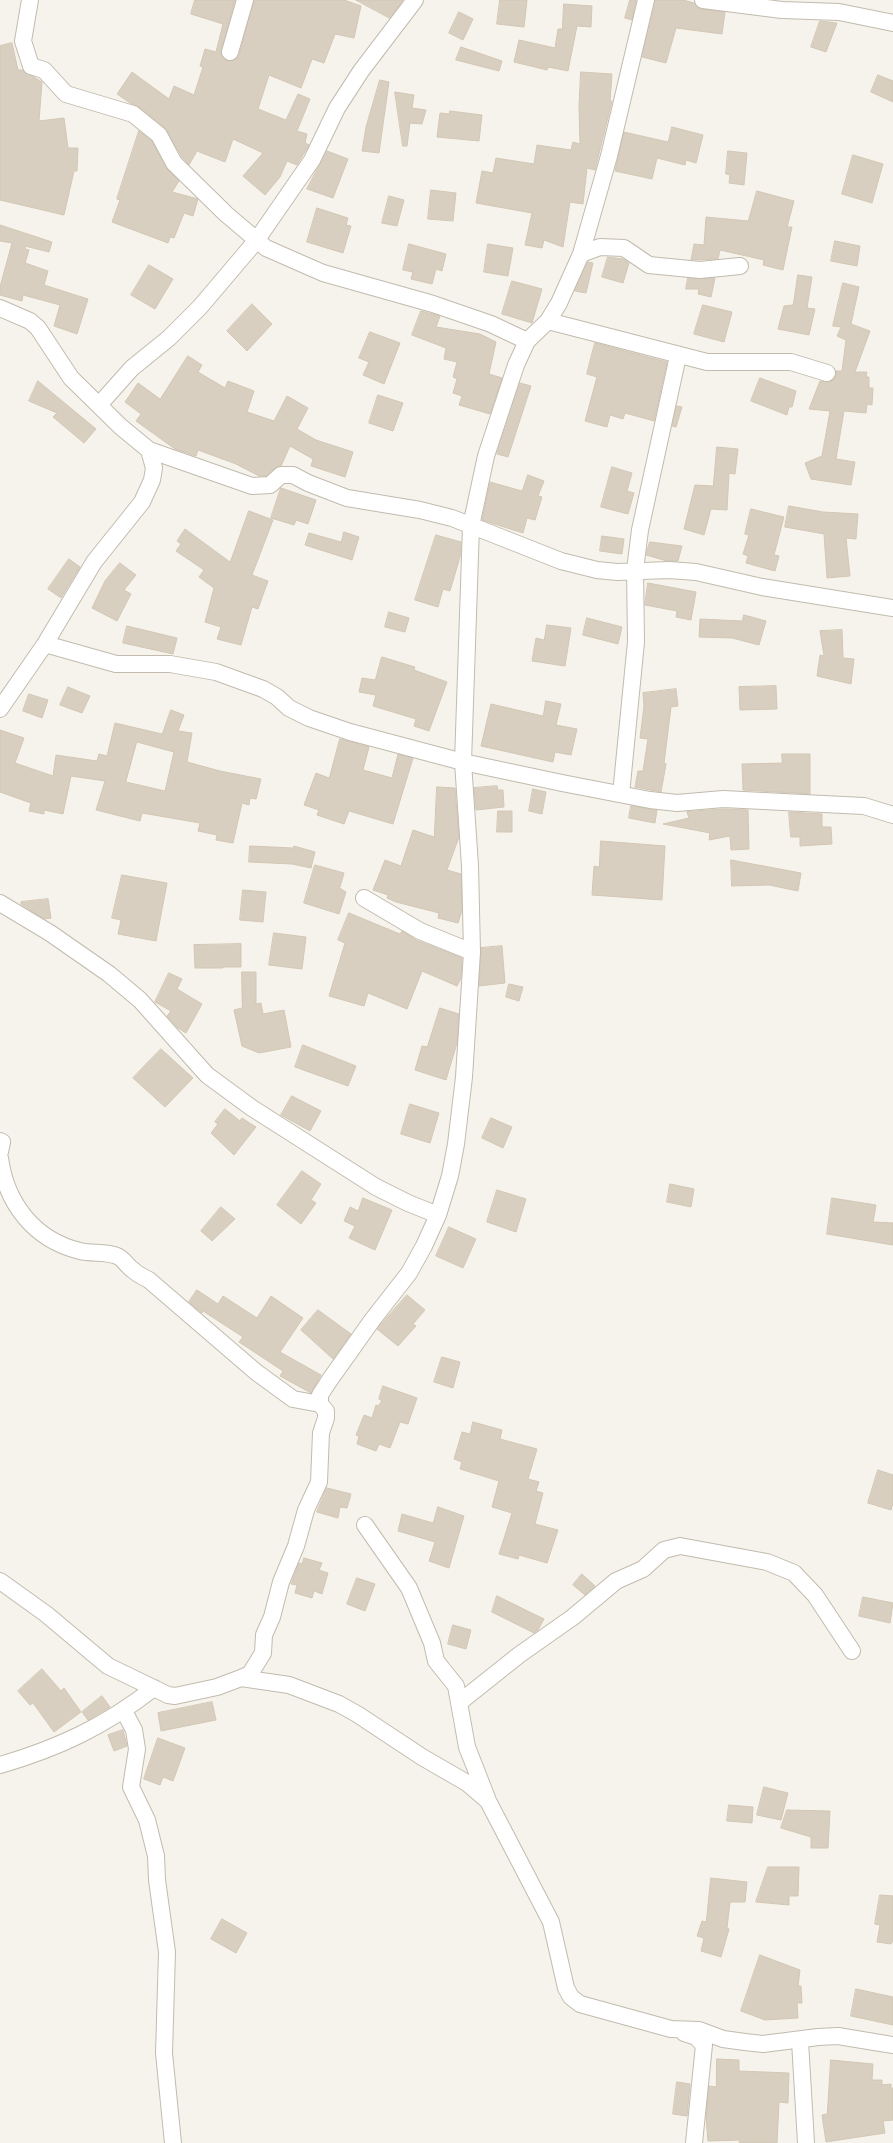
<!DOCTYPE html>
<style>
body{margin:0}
canvas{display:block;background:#f6f3ec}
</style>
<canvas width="893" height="2143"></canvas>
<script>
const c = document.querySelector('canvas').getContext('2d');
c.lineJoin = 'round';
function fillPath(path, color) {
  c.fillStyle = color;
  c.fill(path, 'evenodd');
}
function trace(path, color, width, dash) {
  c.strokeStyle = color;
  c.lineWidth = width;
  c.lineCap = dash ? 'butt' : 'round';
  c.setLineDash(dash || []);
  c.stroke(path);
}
const building = new Path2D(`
 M195 0H235L221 50 223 58 228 61 236 59 239 55 254 0H344L361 6 354 38 335 34 324 63 312 59 301 88 269 75 258 109 286 120 298 94 310 99 297 131 307 134 305 143 309 145 297 165 287 161 280 177 265 195 243 176 263 153 233 139 225 162 197 151 189 165 182 157 165 128 139 107 130 103 117 94 132 72 169 99 174 86 194 95 203 67 200 66 205 49 216 52 223 24 191 14Z
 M356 0H403L390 18Z
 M500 0H527L524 27 497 24Z
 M630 0H636L632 20 625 18Z
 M655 0H683L694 3 701 9 725 12 722 34 676 28 666 63 642 57Z
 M564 4 592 6 591 27 577 26 568 71 548 67 547 70 514 62 519 40 555 48 558 29H562Z
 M459 12 473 19 463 40 449 33Z
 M820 21 837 23 826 52 811 47Z
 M12 43 18 70H23L42 82 39 121 64 118 68 148H78L77 171H74L64 215 0 200V46Z
 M461 47 502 61 499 71 456 60Z
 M581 72 612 74 610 101H612L595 170 587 168 583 204 570 202 563 247 544 240 542 248 525 245 532 213 476 203 482 171 493 173 496 158 534 164 537 145 571 150 573 142 580 144 579 106Z
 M878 75 893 81V102L871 92Z
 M380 80 389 82 379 153 362 151 366 127Z
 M395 92 414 95 412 108 426 110 422 124 410 123 407 146H403Z
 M450 111 482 115 479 141 437 137 440 113 449 114Z
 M672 127 703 135 696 163 686 160 685 165 657 158 652 179 615 171 624 132 668 142Z
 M139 131 152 141 166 168 179 181 172 192 198 199 193 216 184 213 174 238 170 237 168 243 112 222 120 200 117 199Z
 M327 151 348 159 333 198 307 189Z
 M728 151 747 153 744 185 729 183 730 175 726 174Z
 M853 155 883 164 872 203 842 194Z
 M431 190 456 193 453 221 428 219Z
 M757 191 794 201 787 227H792L783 270 763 265 764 260 720 250 718 259 691 260 694 244 704 245 706 217 748 221Z
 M389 196 404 200 397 226 382 223Z
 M317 208 348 218 346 225 351 226 343 253 307 242Z
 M0 225 52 242 49 252 25 246V249L29 250 25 263 48 271 44 285 88 299 77 334 54 326 60 305 23 295 22 301 0 295V287L12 243 0 241Z
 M835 241 860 246 857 266 831 261Z
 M409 244 446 254 442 271 436 269 432 284 411 279 413 272 403 270Z
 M488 244 513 248 508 276 484 272Z
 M608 257 623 259 629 263 623 283 602 277Z
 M588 262 593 263 586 293 575 291Z
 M149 265 173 279 155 309 131 295Z
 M798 275 812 277 807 308 815 309 809 335 778 329 784 306 793 305Z
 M688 278H715L711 297 698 294 699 289H686Z
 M512 281 542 289 532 323 502 314Z
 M843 283 859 287 851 324 870 331 855 372H867L866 377H869V388H873L872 405 867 404 866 413 844 411 836 459 855 462 851 485 811 479 805 463 822 456 830 411 809 409 820 381 830 382 836 376V371H842L846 340 837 336 841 327 833 326Z
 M252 304 272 324 247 351 227 331Z
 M703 305 732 312 724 342 694 334Z
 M421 311 440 316 436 327 480 334 496 342 489 374 502 378 490 414 459 405 462 396 453 393 457 379 453 377 457 362 444 359 446 348 412 335Z
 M370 332 400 343 384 384 363 375 369 362 359 358Z
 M595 343 667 362 654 421 625 413 623 419 610 415 607 427 585 421 597 377 587 374Z
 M188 356 202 365 198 372 225 388 228 381 254 391 247 412 274 421 287 396 308 408 297 429 316 440 353 452 345 477 311 466 313 459 290 446 281 466 275 468 266 476H259L236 464 198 450 196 456 175 449 136 421 141 414 125 402 138 383 160 399Z
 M760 378 796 391 792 407H789L787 415 751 401Z
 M38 381 96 429 84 443 53 417 57 413 29 401Z
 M520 383 531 386 508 457 497 454Z
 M378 395 403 403 393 431 369 423Z
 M677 406 682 407 676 427 672 426Z
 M717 447 738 449 735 474 729 473 727 510 711 509 704 535 684 529 695 485 713 486Z
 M612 467 632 473 627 491 634 493 628 514 601 507Z
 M528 475 544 481 538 496 542 497 535 520 527 518 523 533 482 520 490 482 522 491Z
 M281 488 316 500 308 524 296 520 294 525 271 518Z
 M789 506 823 512 858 514 856 539 846 538 850 576 827 578 824 534 785 527Z
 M751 509 784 517 774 555 779 556 775 571 746 563 748 556 743 554 749 535 745 534Z
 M249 511 273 520 252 575 268 581 258 609 252 607 241 645 217 639 221 627 205 622 214 588 199 577 204 570 176 551 181 544 177 541 185 529 230 562Z
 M344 532 359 537 352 560 305 545 309 533 341 542Z
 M436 535 461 542 460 557 450 591 443 589 438 607 415 600Z
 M602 536 624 539 622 554 600 551Z
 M650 542 682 546 678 561H667L646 555Z
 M69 559 80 567 61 598 48 589Z
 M120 563 136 575 124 590 131 594 117 621 92 608 105 581Z
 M648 583 696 592 691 620 676 617 677 611 645 605Z
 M389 612 409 618 405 632 385 627Z
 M744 615 766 621 759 645 732 638 699 637 700 619 742 621Z
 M587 618 622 627 618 644 583 635Z
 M547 625 571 628 565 666 532 661 536 638 544 640Z
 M127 626 177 638 173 654 123 643Z
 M842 630 843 658 854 659 851 684 817 676 820 655 824 656 820 631Z
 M382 657 415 667 414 670 447 682 429 731 414 726 416 719 373 706 376 695 359 692 362 678 375 680Z
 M776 686 777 709 740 710 739 687Z
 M68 687 90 696 82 713 60 705Z
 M676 689 678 706 671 707 664 763 666 764 661 792 635 787 638 771H643L648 739 640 738 644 706 643 693Z
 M29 694 48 700 42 718 23 711Z
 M546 701 561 704 556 725 577 729 571 755 555 752 553 762 481 746 491 704 543 716Z
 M171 710 184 715 178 731 192 733 187 762 220 771 261 779 256 799 250 798 249 805 242 803 233 843 216 840 217 835 198 831 200 823 142 813 140 821 96 810 105 781 71 776 63 814 44 810V814L29 811 31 803 0 792V730L24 738 15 763 53 776 56 755 97 761 99 754 107 756 115 723 162 734ZM137 742 174 752 165 791 126 782Z
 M340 739 369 747 363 770 392 778 398 754 413 758 393 824 349 811 344 824 317 815 319 810 304 805 316 773 329 778Z
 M782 754H810V794L743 790 742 764 782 763Z
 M497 786 498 790H503L504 807 476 810 474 788Z
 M437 787 455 788 459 837 447 870 461 874 462 910 458 923 438 918 439 913 396 902 387 898 388 895 373 890 385 860 401 866 413 830 434 837Z
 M533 789 546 792 542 814 529 811Z
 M631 806 657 810 655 823 629 818Z
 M723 809 748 810 749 849 731 850 730 836 709 840 710 833 663 824 689 818 687 812Z
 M498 811H512V832H497Z
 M789 812 822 814V827H831L832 844 800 846V837H791Z
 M601 841 665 846 662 900 592 895 594 866 599 867Z
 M250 846 293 848 294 846 315 852 311 868 292 864 249 862Z
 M731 860 801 873 798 891 769 885 732 886Z
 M315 865 344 873 340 887H338L346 892 339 914 304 903Z
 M122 875 167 883 156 941 118 934 121 920 112 918Z
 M243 890 266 892 263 922 240 920Z
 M48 899 51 918 44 919 21 904V902Z
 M349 913 400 934 402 931 416 940 462 958 461 978 457 986 422 971 407 1009 368 993 364 1006 329 996 345 943 338 940Z
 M274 933 306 937 302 969 269 965Z
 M241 944V967H224V966L223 968H195L194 945Z
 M502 946 505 983 479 986 481 948Z
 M242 972H256V1004L261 1003 263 1014 284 1010 291 1047 259 1053 242 1046 234 1010 242 1008Z
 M169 973 182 979 177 989 202 1004 186 1033 178 1028 167 1016 171 1011 155 1002Z
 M509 984 523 987 519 1001 506 997Z
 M440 1008 459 1014 457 1043 446 1080 415 1070 422 1046 427 1047Z
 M303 1045 356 1066 348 1086 295 1067Z
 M161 1049 193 1078 165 1107 133 1078Z
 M292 1096 321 1111 310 1131 281 1115Z
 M410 1104 439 1113 430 1143 401 1134Z
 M225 1109 240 1121 242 1118 256 1127 234 1155 211 1133 218 1124 215 1122Z
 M491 1118 512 1127 503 1148 482 1138Z
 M302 1171 321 1184 311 1200 316 1203 301 1224 277 1205Z
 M670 1184 694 1189 691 1207 667 1202Z
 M497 1190 526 1199 516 1232 487 1222Z
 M363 1198 392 1210 375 1250 349 1238 355 1226 344 1221 350 1207 358 1211Z
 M832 1198 876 1205 873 1222 893 1223V1245L827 1234Z
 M221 1207 235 1219 212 1241 201 1231Z
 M449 1227 476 1239 463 1268 436 1256Z
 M197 1290 218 1304 223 1296 257 1318 271 1296 303 1318 280 1352 321 1375 311 1393 280 1376 283 1371 239 1342 243 1337 203 1311 202 1313 189 1302Z
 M407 1295 425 1310 413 1324 416 1326 398 1346 377 1329Z
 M318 1310 351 1334 333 1359 301 1330Z
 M442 1357 460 1362 453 1388 434 1382Z
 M383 1386 417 1398 408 1424 400 1422 390 1448 379 1444 376 1451 357 1444 359 1436 356 1435 364 1415 372 1418 376 1405 378 1406 382 1401 379 1399Z
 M473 1422 502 1430 500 1439 537 1449 528 1479 539 1482 536 1491 543 1493 535 1524 558 1530 547 1563 519 1555 518 1559 499 1554 512 1513 492 1507 499 1481 460 1469 462 1462 454 1459 462 1432 470 1434Z
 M878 1470 893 1475V1503L891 1510 868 1503Z
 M327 1488 351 1494 347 1508 340 1507 338 1518 317 1512Z
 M438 1507 464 1516 449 1568 429 1561 435 1542 398 1531 402 1514 433 1523Z
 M304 1558 322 1563 319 1570 328 1573 322 1594 314 1591 312 1598 295 1593 297 1585 291 1584 299 1563 302 1564Z
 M582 1574 595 1586 585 1595 573 1585Z
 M357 1578 375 1584 365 1611 347 1604Z
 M497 1596 544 1619 538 1630 534 1633 492 1612Z
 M863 1597 893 1603 890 1623 859 1616Z
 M453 1625 471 1630 466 1649 448 1644Z
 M42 1669 61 1691 64 1688 81 1712 54 1732 33 1703 30 1705 18 1691Z
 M102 1696 110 1707 88 1720 82 1712Z
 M212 1702 216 1720 161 1731 158 1713Z
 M123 1730 127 1746 114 1751 108 1735Z
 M158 1738 185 1748 173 1781 163 1777 160 1785 144 1779Z
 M764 1787 788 1793 781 1820 757 1815Z
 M729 1805 753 1807 752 1823 727 1821Z
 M787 1810 830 1811 828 1848H811V1837L781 1828Z
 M768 1867H799L798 1896H789V1905L756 1902Z
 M711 1878 747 1882 745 1902H730L727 1928 729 1929 721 1957 701 1951 704 1938 697 1936 702 1921 706 1922Z
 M880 1895 893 1896V1941L891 1944 877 1942 880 1925 875 1924Z
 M222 1919 247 1933 236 1953 211 1939Z
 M760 1955 800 1970 798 1986H801L802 2003H797L798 2018 765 2020 741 2011Z
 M856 1989 893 1997V2025L851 2016Z
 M717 2059 739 2060V2071L789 2073 788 2103 779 2102 777 2143H739L740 2140 708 2141 706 2118 709 2086 716 2087Z
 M831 2060 873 2064 872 2080H882V2085L891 2084V2088H893V2120L883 2121 885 2133 826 2142 822 2115 827 2114Z
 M677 2082 690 2084 687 2116 673 2114Z`);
fillPath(building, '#d8cfc1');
trace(building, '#d3c7b4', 1);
const minor = new Path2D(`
 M30 0 23 41 31 66 44 70 66 94 133 114 159 135 174 163 226 214 266 248 323 273 433 304 491 324 527 341
 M703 0 782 10 839 12 893 23
 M230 52 245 0
 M581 254 600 247 624 248 649 265 700 270 740 266
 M0 308 30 321 38 328 71 378 121 427 149 450 154 468 152 480 142 502 94 562 45 644 0 709
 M548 321 707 362H791L827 373
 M99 405 132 368 169 338 200 307 256 241 312 160 337 108 361 71 415 0
 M149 450 252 486 270 485 281 475H293L308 483 347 498 420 510 452 518 561 561 597 570 617 572 669 570 696 572 762 587 893 608
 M45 644 116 664H170L216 672 263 689 277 697 289 708 309 718 350 732 463 762 562 783 650 800 677 803 723 799 864 806 893 815
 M621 794 636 642 635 570 640 530 678 356
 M364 898 420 931 472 952
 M0 903 50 933 109 974 140 1000 207 1075 252 1108 376 1187 408 1203 438 1215
 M0 1141 2 1142 0 1152
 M0 1158C6 1203 34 1240 80 1251 92 1254 106 1251 117 1256 123 1258 127 1266 133 1270 137 1274 143 1277 149 1280L256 1372 293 1399 320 1404 326 1411V1418L321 1433 319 1482 306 1510 296 1546 281 1582 272 1617 264 1635 263 1653 250 1674 241 1678
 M320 1404V1395L329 1381 373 1319 409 1273 424 1246 438 1215 450 1176 456 1144 464 1077 472 952 470 866 463 762 471 526 486 456 516 365 527 341 548 321 559 303 581 254 609 156 646 0
 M365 1525 409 1588 432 1643 436 1661 456 1686 467 1747 487 1798
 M0 1581 46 1614 108 1666 168 1695 175 1696 217 1687 241 1678 289 1685 339 1704 357 1714 422 1757 467 1783 488 1801 551 1922 566 1988 571 1997 580 2004 671 2029 699 2030 723 2039 745 2042 763 2044 818 2037 838 2036 893 2045
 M460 1702 519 1655 573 1617 616 1581 643 1569 664 1550 680 1546 767 1562 794 1573 815 1595 852 1651
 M124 1711 134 1730 137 1749 131 1787 147 1820 156 1856 157 1880 167 1952 164 2053 173 2143
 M0 1765C59 1748 105 1726 154 1688
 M684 2033 696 2037 704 2045 694 2143
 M800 2041 806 2143`);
trace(minor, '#c2bbae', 18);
trace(minor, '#fff', 16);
</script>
